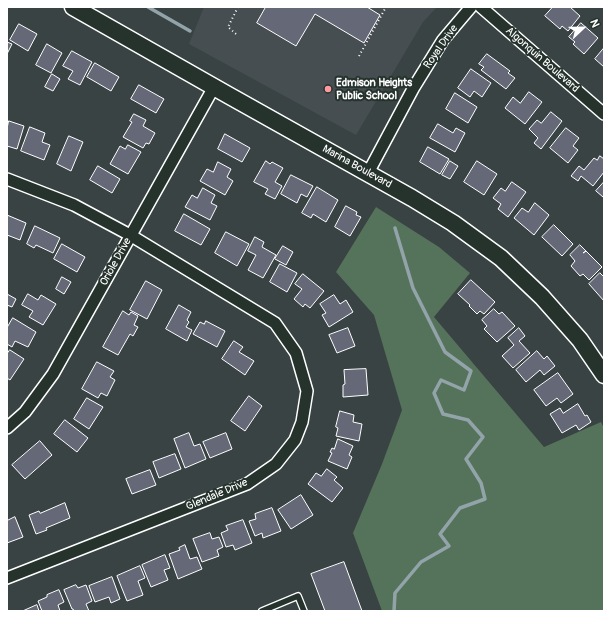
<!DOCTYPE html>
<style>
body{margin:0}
#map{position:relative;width:611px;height:618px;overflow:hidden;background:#394343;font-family:Pangolin,sans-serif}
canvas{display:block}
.frame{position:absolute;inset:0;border:8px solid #fff;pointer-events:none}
.north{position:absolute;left:563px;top:8px;width:40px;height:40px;-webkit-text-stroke:3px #26332d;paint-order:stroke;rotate:68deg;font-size:11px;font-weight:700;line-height:16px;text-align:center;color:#fff}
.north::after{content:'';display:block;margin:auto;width:14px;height:18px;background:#fff;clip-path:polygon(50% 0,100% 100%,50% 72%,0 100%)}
</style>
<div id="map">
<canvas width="611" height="618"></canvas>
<div class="frame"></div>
<div class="north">N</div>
</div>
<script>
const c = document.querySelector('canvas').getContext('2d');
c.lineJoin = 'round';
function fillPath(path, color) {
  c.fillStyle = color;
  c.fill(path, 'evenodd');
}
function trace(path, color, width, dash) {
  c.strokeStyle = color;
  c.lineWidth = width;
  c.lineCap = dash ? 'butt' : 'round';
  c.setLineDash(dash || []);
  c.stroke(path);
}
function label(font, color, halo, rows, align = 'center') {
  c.font = font + ' Pangolin,sans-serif';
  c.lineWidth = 4;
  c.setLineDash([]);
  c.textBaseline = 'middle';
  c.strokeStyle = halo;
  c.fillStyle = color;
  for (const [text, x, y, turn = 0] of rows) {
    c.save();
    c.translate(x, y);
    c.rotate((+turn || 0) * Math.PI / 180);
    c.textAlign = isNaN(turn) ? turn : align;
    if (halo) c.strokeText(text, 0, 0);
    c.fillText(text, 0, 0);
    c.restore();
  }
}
fillPath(new Path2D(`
 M204 7H437L423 22 356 135 189 44Z`), '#464e52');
fillPath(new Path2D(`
 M376 207 439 247 470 273 434 317 544 447 601 422 604 428V611H382L353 533 382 464 402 410 374 315 336 272Z`), '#55725a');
trace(new Path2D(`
 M148 7 190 31
 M394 611 395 593 421 562 449 546 440 534 460 508 485 499 481 483 466 459 483 437 468 420 443 414 434 393 441 380 464 390 471 371 445 352 413 288 395 228`), '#92a4a9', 3.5);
const building = new Path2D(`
 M266 7H367L380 15 364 43 315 14 296 46 257 23Z
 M553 7H570L580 16 568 31 562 26 560 29 545 16Z
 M581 23 598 38 584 54 573 44 575 42 569 37Z
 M19 24 37 34 28 51 10 40Z
 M7 42 12 44 7 54Z
 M47 44 62 53 51 73 36 65Z
 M604 48V67L595 59Z
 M72 51 92 62 80 85 68 79 73 71 63 66Z
 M487 54 510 71 508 73 515 78 506 89 481 70 484 67 479 64Z
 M95 63 119 77 111 91 87 77Z
 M471 69 491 83 482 97 474 91 470 97 458 88Z
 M52 74 60 79 53 91 45 87Z
 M139 85 164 99 156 113 131 99Z
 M529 92 542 102 525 124 505 108 513 97 520 103Z
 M455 93 477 107 468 123 446 109Z
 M551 112 562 121 541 149 534 143 538 138 529 129 537 120 541 123Z
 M134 114 146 120 143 126 155 133 149 144 146 143 143 148 123 137 132 122 130 121Z
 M9 121 24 126 17 149 7 146V129Z
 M438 124 453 133 456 128 465 133 455 152 430 138Z
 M30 127 45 133 42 142 50 145 44 160 21 151Z
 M566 128 579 138 573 146 578 150 568 163 550 148Z
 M225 134 250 148 242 162 218 149Z
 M69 136 83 142 71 171 57 164Z
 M128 145 141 152 128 174 110 164 120 146 125 149Z
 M428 147 449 159 440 174 420 162Z
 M600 156 604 159V172L593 186 581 176 578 181 571 176 579 166 584 170 594 158 597 160Z
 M266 161 270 164 272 162 283 168 275 182 282 186 275 199 265 194 268 189 254 182Z
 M450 161 458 166 450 179 442 175Z
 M477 161 497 174 484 195 464 182Z
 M218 162 231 169 227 177 233 181 225 195 200 181 207 169 213 172Z
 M98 166 120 179 112 193 90 180Z
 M291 175 313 186 307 197 301 194 297 203 281 194Z
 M512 182 526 192 508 217 498 209 501 204 493 198 501 188 505 191Z
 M604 182V196L603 197 596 191Z
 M317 187 338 200 326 222 313 214 311 218 302 213Z
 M203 188 215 195 211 203 217 206 210 220 185 207 192 195 197 198Z
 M535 203 549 215 534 235 514 218 522 208 528 212Z
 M346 206 357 212 356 215 361 217 350 236 335 227Z
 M184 214 210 229 201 245 175 231Z
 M7 215 26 223 20 240 7 235Z
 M554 225 573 244 562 256 542 237Z
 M35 226 60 238 53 253 36 245 34 248 27 244Z
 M226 232 249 244 237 266 215 253Z
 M255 237 264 242 262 247 276 255 263 278 248 270 256 255 248 251Z
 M62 244 85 257 77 272 54 259Z
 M580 245 586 251 583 253 586 251 602 267 589 280 583 274 580 276 571 266 575 261 570 255Z
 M283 246 293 252 286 265 275 259Z
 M280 264 297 273 287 292 270 282Z
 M600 273 604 277V301L589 284Z
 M303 274 324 291 310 308 305 304 303 307 294 299 302 289 295 284Z
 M62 277 71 282 64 294 56 289Z
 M471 280 495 302 484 314 480 311 477 314 469 306 470 305 458 294Z
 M146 281 162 290 147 319 130 310Z
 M7 294 16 299 12 307 7 305Z
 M28 294 38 300 41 295 56 304 43 325 29 317 33 311 22 305Z
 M334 295 340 304 346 300 353 312 329 327 322 315 326 313 320 304Z
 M179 305 191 312 187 320 189 322 186 327 192 330 187 341 166 329Z
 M494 309 499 314 502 312 515 326 497 342 484 329 487 326 482 320Z
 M123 311 129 315 131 312 138 316 134 325 138 327 133 336 130 334 118 355 103 347Z
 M13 318 36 332 28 347 15 341 12 347 7 344V328Z
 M206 321 225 331 217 347 193 334 200 322 204 324Z
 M348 328 355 346 337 353 329 335Z
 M519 328 525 336 519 341 530 353 513 368 502 356 514 345 508 338Z
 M234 341 243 347 239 352 254 361 245 375 222 359Z
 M10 350 24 359 10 380 7 378V354Z
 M537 351 544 359 547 356 555 366 544 375 540 370 526 382 516 370Z
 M97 362 114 371 110 377 115 380 107 396 101 393 98 398 82 389Z
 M366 369 368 395 343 397V385L345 384 344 370Z
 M558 373 573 394 561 403 557 398 546 406 534 390Z
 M249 396 262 406 245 431 231 421Z
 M87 398 103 407 89 429 74 419Z
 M578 404 585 416 587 415 591 422 579 430 576 425 562 433 550 414 560 408 563 413Z
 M340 411 354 415 353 422 362 424 359 441 336 436 338 428 336 427Z
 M65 420 88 438 77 452 54 434Z
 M189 433 194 446 200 444 206 459 185 468 174 439Z
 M226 433 232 449 210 458 203 442Z
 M338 439 353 446 349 455 352 457 347 469 328 461 332 453 330 452 332 448 334 449Z
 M40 441 52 455 25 479 12 465Z
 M175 454 181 469 159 478 153 462Z
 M327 469 337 477 334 480 343 488 332 502 308 484 316 473 321 476Z
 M150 470 156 485 132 494 126 479Z
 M301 495 313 515 291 529 278 510Z
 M65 503 70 518 46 528 47 530 36 534 29 515 39 511 40 513Z
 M272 508 281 531 263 538 262 533 255 536 249 521 256 519 255 514Z
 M15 517 23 537 7 543V521Z
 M243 520 252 543 235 550 233 545 226 547 221 533 228 530 226 526Z
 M210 533 212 539 219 537 223 547 217 550 219 556 202 562 193 539Z
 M185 545 190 559 197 557 202 569 178 579 169 554 180 550 179 548Z
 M165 555 170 568 164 570 168 580 151 587 142 565Z
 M344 562 362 611H325L311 574Z
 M140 566 145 578 138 581 143 595 127 601 117 576Z
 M112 577 120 599 111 603 109 597 95 602 89 586Z
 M76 585 78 588 86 585 92 601 86 604 89 611H74L73 609H72L64 590Z
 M59 590 64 602 58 605 60 611H42L38 601 47 597V595Z
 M37 605 39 611H23Z`);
fillPath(building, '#656876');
trace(building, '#fff', 1);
const lane = new Path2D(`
 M262 611 298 596 304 611`);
const street = new Path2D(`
 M481 7 604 114
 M368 173 414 87 443 40 471 7
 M7 179 74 205 130 235 275 323 296 353 307 391 302 422 295 440 276 464 247 484 7 578
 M7 428 25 412 53 374 214 87`);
const secondary = new Path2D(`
 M73 7 228 95 412 198 453 223 501 258 542 297 580 340 604 375`);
trace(lane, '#fff', 8);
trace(street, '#fff', 14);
trace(secondary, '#fff', 19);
trace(new Path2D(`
 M236 34 228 27 238 7
 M359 56 386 7`), '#fff', 2, [1, 3]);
trace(lane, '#26332d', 5.5);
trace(street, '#26332d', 11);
trace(secondary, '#26332d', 16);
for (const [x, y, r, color] of [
 [328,89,4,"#ff9aa2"]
]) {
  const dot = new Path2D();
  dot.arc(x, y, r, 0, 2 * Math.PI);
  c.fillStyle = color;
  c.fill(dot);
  trace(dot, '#26332d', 1.5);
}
label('11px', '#fff', '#26332d', [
 ["Royal Drive",441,47,-55],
 ["Algonquin Boulevard",542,60,41],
 ["Marina Boulevard",357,167,29],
 ["Oriole Drive",116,262,-61],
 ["Glendale Drive",217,495,-23]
]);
label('bold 11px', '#fff', '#26332d', [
 ["Edmison Heights",336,83],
 ["Public School",336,96]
], 'left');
</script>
